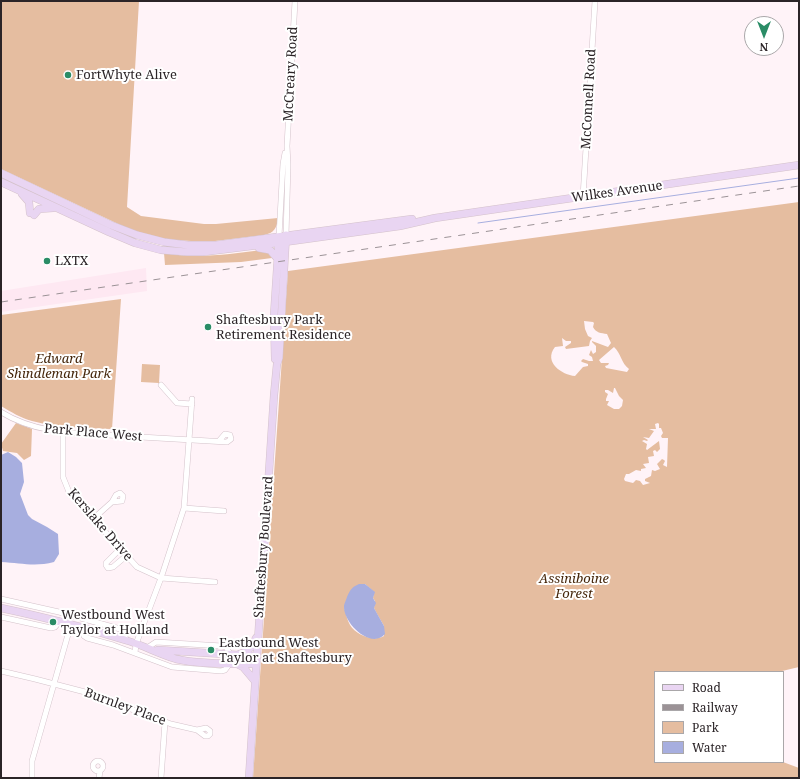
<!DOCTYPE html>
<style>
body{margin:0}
#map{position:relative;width:800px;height:779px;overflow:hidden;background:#fff3f8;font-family:"Noto Serif",serif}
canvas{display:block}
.frame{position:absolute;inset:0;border:2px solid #2b2427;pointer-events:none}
.legend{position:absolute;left:654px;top:671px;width:130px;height:92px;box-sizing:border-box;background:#fff;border:1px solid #aaa7a9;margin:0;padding:5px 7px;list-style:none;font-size:12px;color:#2b2427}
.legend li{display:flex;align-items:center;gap:8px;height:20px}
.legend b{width:20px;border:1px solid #aaa7a9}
.north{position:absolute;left:744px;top:16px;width:40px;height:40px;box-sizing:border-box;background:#fff;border:1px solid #aaa7a9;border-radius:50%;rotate:180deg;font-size:11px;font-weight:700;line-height:16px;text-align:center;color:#2b2427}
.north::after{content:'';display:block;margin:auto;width:14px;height:18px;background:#2a8c66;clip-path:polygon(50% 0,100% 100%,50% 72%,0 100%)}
</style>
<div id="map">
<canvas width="800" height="779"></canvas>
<div class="frame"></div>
<ul class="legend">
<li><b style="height:5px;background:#e9d5f2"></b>Road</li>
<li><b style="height:5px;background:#9b9296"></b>Railway</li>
<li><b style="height:11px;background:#e5bda0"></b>Park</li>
<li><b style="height:11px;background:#a7aedf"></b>Water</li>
</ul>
<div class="north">N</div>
</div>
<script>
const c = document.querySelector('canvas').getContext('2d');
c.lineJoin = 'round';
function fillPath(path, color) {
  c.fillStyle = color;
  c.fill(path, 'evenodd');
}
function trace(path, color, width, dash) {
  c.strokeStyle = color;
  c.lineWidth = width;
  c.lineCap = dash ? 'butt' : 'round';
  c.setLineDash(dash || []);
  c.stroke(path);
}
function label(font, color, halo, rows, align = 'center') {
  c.font = font + ' "Noto Serif",serif';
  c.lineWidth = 4;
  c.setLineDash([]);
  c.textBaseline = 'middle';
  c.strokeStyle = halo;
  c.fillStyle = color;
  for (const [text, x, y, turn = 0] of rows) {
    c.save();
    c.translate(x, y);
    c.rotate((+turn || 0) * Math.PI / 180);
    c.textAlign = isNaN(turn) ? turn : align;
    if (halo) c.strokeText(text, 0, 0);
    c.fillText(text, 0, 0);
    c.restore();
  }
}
fillPath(new Path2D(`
 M146 268 147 291 1 312V291Z`), '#fee8f2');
fillPath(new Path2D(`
 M1 1H139L127 207 141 216 204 224H216L278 218C277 228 274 233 264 235L207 242 175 240 158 238 129 229 1 169Z
 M799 202V667L778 672H655V762H783L799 768V778H253L288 271ZM584 321 593 322 594 323 593 327C596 333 601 333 607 334L611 343 608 347 592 341V342L596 346V352L593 354 591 350 589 355 592 357 593 361H589L583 359 581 361 582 362 588 364V366L583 367 575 376C562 375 543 362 555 347L563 346 562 338 566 341H571V343L565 347 566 349 589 346 590 341 592 338 588 336 585 329ZM614 347C621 353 621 363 629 369L627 372 606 368 605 366 608 365 609 363H601L599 360ZM614 388H615L619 396 623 400 622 406 619 409H614L607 405 609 401H606V399L608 394 605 392V390H608L613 393ZM658 423 659 424V428H661L663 433 661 436 662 438H668L667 467 663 465 665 461 664 460 662 459 657 464 660 469 655 471 652 470 651 476 645 479V481L650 483 643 485 640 481 636 480 633 483 625 481 624 479 626 474H629L636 470 641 471V469L646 468 643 464 649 463 648 457 654 456 653 451 655 450 657 452 660 449 659 441 647 450 646 449 647 444 642 441 644 440 647 441 648 440 643 437 649 438 654 431 649 429H656L655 424ZM365 584 374 592 373 598 375 601 374 608 376 612 384 626V636C374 642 356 635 350 625 347 620 346 613 344 607Z
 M262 250 267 252 272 258 241 262 165 265 164 253C197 259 230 254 262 250Z
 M121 299 112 429C86 428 57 428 32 421 21 418 11 412 1 406V315Z
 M142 364 160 365 159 383 141 382Z
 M16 423 32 429 31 456 24 460 17 453 3 451 1 444Z`), '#e5bda0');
fillPath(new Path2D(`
 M8 452 16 457 22 463 24 482 20 494 28 515 32 519 47 527 58 534 59 554 54 562C35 567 21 563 1 562V455Z
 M359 584H365L375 592 373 598 376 603 374 608 384 626 385 634C371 650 343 623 344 606 344 604 346 600 347 597 350 590 352 587 359 584Z`), '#a7aedf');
trace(new Path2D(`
 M478 223 799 178`), '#a7aedf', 1);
const street = new Path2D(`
 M583 197 595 1
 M286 235 288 165 287 146 295 1
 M279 236 283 164 285 153
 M161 385 177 403 192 404
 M1 412C38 435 81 433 123 436 158 438 193 440 227 442L231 439 230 435 225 434 219 441
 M63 432V477L69 492 137 567 161 578 215 582
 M120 493 123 496 122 501 112 502 116 495Z
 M184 508 224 511
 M93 519 112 502
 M120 549 106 563V565L108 568 113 567 126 556
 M1 599 59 612 120 629 124 632 126 640
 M1 617 51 628 55 627 60 621
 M82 627 84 636 87 638 113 645 172 667 221 671 225 670 230 663
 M147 648 156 642 222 646 226 647 230 654
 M135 653 136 644 161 578 184 508 192 399
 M1 671 35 679 85 692 171 724 197 730
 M206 728 210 731V734L208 736H205L197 730Z
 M93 766a5 5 0 1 1 10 0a5 5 0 1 1-10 0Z
 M32 778V761L71 624
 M99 778 100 771
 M161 778 165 722`);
const secondary = new Path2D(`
 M1 173 111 225 137 235 164 242 188 245H216L412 219
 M1 182 109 232 135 243 161 250 187 252H203L292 241 400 226 435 218 799 165
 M22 194 29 202 30 213
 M34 215 39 209 53 208
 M259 248 270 250 277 258
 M275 359 274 315 279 239
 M1 608C43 617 84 627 125 640 143 645 159 654 176 659 202 665 230 663 255 664
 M158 650 256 656
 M240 654C249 652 253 646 256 638
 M237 664 243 667 254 680
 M249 778 274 395 277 364 279 358 286 235`);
trace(street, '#d4c2ca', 6);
trace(secondary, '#d4c2ca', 8);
trace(street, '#fff', 5);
trace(secondary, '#e9d5f2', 7);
trace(new Path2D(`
 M1 302 799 186`), '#9b9296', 1, [7, 7]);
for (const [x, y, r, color] of [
 [68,75,4,"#2a8c66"],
 [47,261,4,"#2a8c66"],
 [208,327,4,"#2a8c66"],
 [53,622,4,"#2a8c66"],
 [211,650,4,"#2a8c66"]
]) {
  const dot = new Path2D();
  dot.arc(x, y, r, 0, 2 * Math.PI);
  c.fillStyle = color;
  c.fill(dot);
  trace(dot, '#fff', 1.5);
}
label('13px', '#2b2427', '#fff', [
 ["McCreary Road",291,74,-87],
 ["McConnell Road",589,99,-87],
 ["Wilkes Avenue",617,192,-8],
 ["Park Place West",93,433,5],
 ["Kerslake Drive",100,525,49],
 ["Shaftesbury Boulevard",264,547,-86],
 ["Burnley Place",125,707,20]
]);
label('13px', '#2b2427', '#fff', [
 ["FortWhyte Alive",76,75],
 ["LXTX",55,261],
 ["Shaftesbury Park",216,320],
 ["Retirement Residence",216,335],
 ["Westbound West",61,615],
 ["Taylor at Holland",61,630],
 ["Eastbound West",219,643],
 ["Taylor at Shaftesbury",219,658]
], 'left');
label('italic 13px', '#442509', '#fff', [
 ["Edward",59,359],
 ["Shindleman Park",59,374],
 ["Assiniboine",574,579],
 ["Forest",574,594]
]);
</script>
